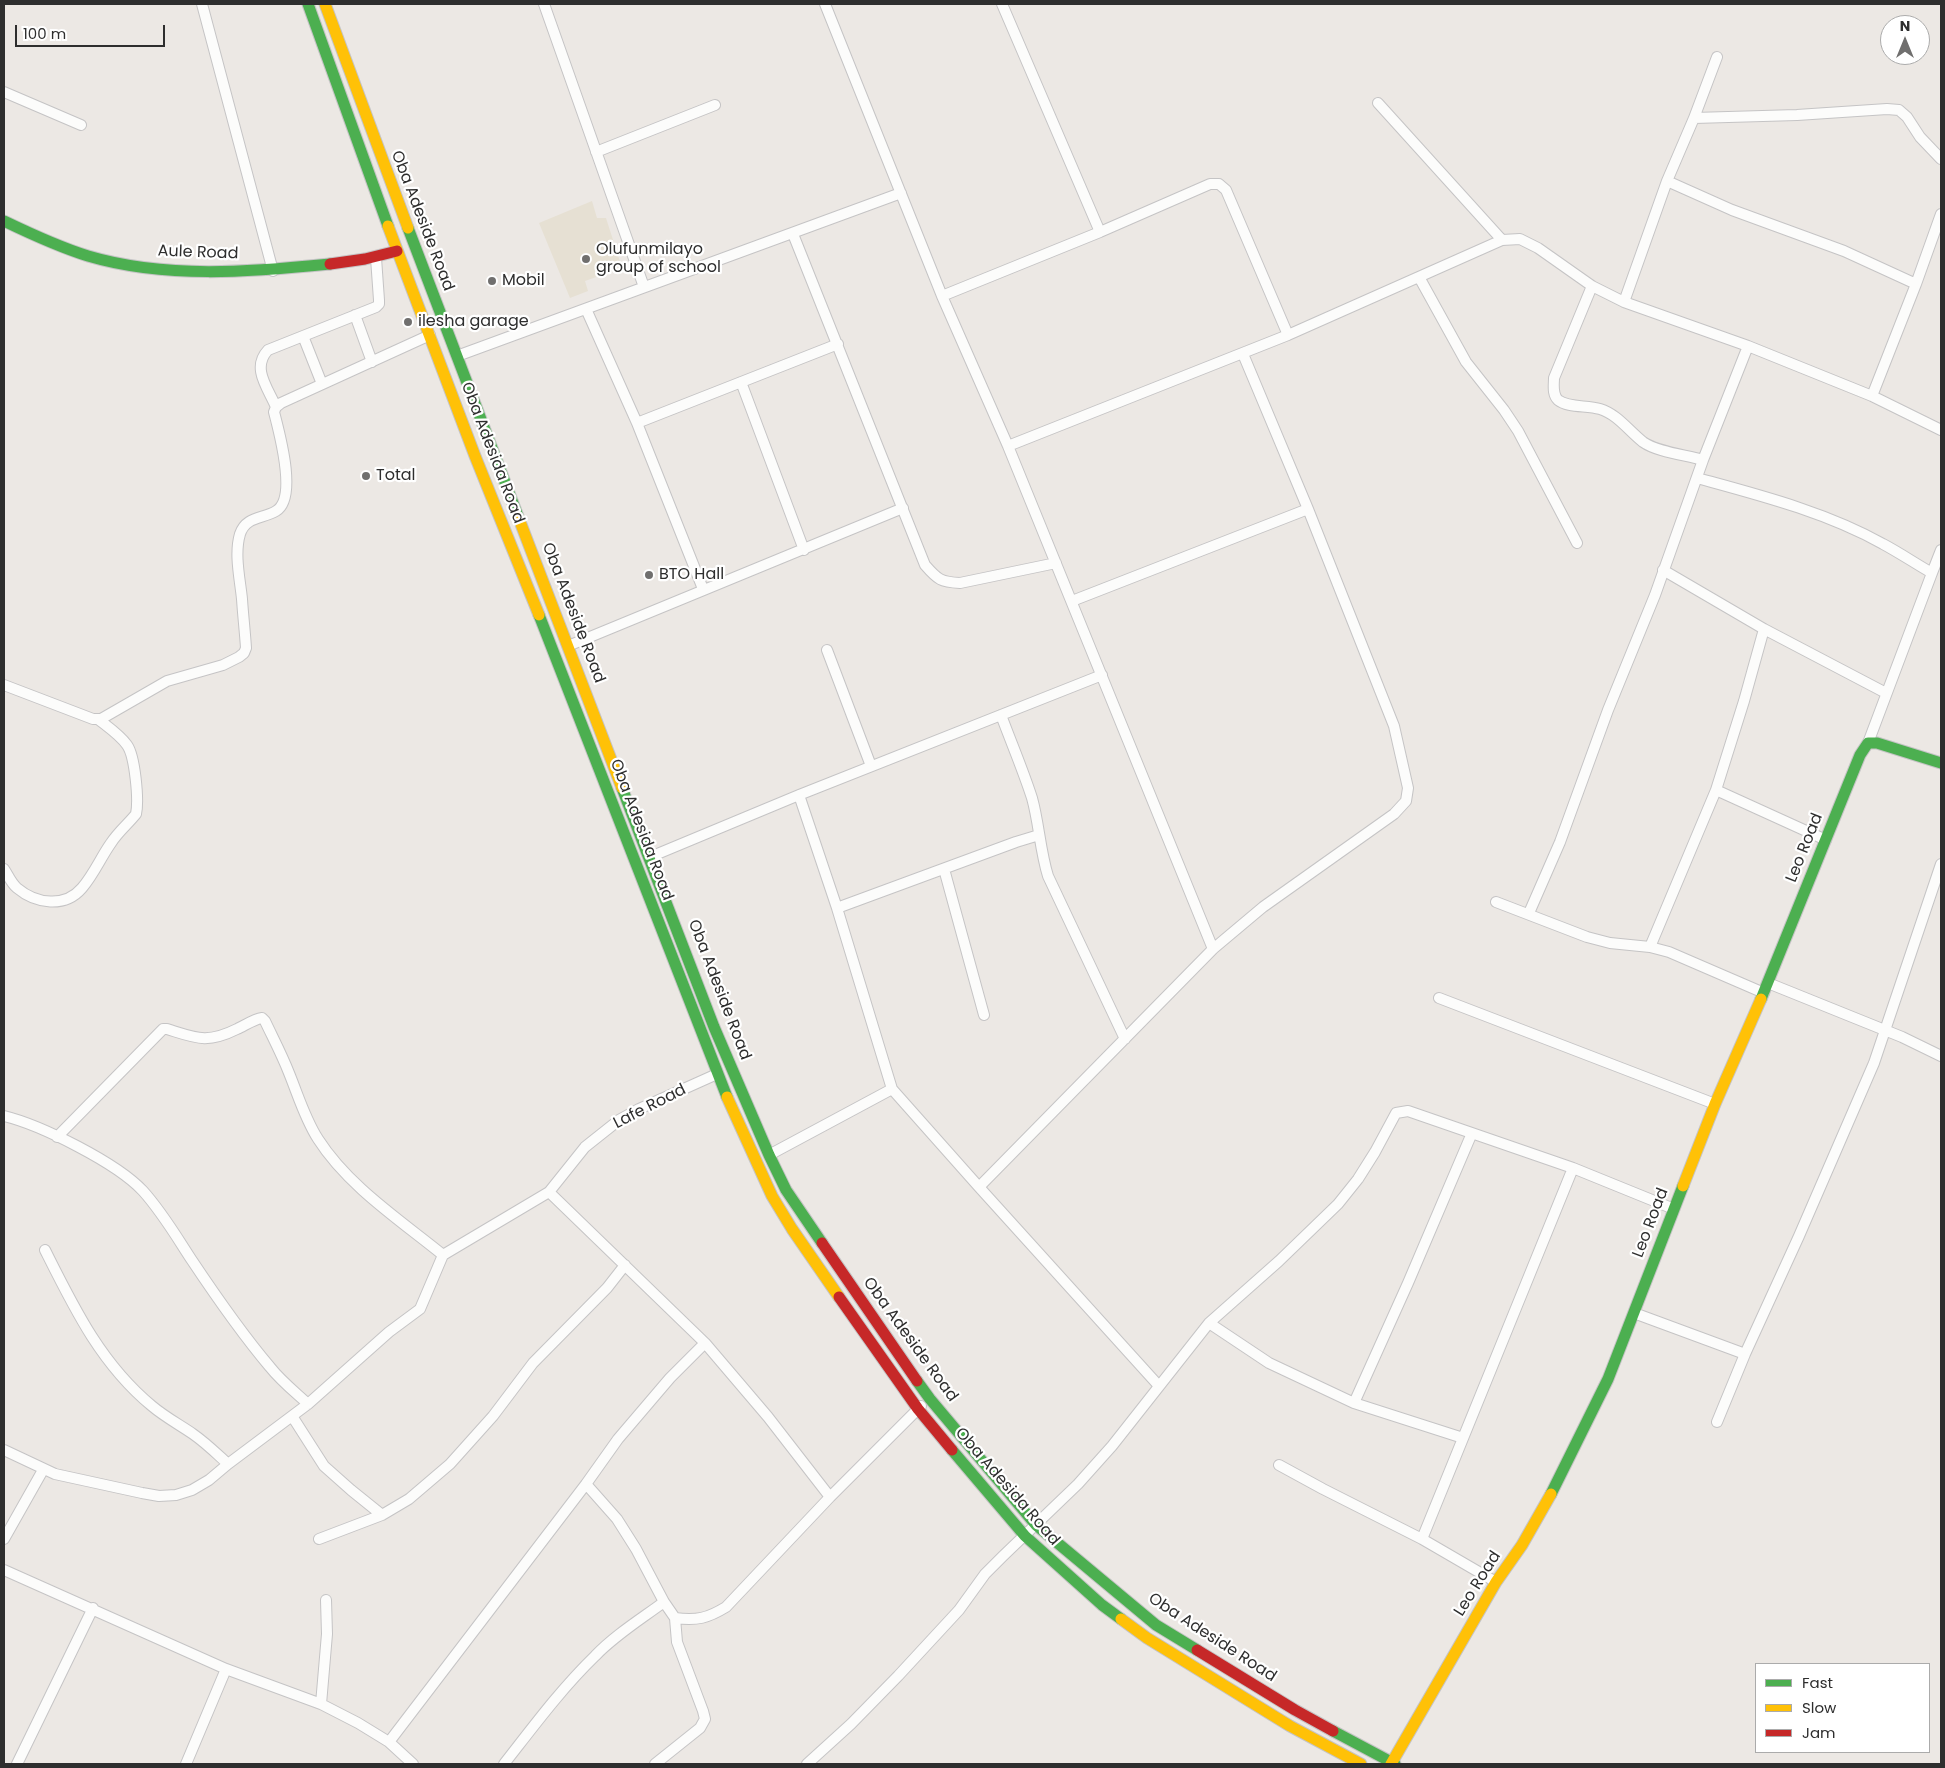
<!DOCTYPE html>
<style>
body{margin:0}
#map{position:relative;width:1945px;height:1768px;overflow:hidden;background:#ece8e4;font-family:Poppins,sans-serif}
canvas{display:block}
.frame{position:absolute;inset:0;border:5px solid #2e2e2e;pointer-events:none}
.legend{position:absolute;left:1755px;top:1663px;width:175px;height:90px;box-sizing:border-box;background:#fff;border:1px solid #ababab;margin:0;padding:6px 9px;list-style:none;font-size:15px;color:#2e2e2e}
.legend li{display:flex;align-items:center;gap:10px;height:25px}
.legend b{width:25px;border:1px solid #ababab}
.north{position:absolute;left:1880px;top:15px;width:50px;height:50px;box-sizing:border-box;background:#fff;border:1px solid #ababab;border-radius:50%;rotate:0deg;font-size:14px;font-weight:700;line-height:20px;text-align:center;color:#2e2e2e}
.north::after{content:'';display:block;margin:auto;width:18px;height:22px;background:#706f6e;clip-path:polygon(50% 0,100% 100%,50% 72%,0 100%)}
.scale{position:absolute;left:15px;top:25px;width:150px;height:22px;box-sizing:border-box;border:2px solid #2e2e2e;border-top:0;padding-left:6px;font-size:15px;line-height:18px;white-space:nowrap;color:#2e2e2e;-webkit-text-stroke:4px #fff;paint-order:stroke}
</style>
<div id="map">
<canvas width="1945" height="1768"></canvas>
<div class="frame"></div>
<ul class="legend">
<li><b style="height:6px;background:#4caf50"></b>Fast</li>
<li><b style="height:6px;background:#ffc107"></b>Slow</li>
<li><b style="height:6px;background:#c62828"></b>Jam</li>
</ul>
<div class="north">N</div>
<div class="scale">100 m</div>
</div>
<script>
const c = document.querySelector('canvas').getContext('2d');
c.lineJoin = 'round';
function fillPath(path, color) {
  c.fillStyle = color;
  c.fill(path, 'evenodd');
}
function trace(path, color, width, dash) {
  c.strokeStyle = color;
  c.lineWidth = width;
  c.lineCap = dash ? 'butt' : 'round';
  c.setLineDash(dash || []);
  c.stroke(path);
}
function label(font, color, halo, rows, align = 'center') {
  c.font = font + ' Poppins,sans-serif';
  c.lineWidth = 4.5;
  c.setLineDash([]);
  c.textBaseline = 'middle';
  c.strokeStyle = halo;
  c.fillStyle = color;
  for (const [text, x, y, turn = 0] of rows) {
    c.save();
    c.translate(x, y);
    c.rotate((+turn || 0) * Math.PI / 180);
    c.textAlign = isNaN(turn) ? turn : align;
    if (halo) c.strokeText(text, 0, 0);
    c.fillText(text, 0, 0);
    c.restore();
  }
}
fillPath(new Path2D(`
 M592 201 597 218H606L622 268 585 281 588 291 570 298 539 223Z`), '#e6e0d3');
const street = new Path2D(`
 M202 4 273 271
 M544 4 644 287
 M825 4 942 296 1008 446 1213 949
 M1002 4 1100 232
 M4 92 81 125
 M1378 103 1502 240
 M1694 118 1797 115 1887 109 1899 110 1907 117 1920 137 1941 159
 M596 152 715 105
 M1667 181 1732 210 1844 251 1916 284
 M793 234 925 565C938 580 941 582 960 583L1056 563
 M1419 277 1466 362 1504 410 1518 431 1577 543
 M1592 286 1554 378C1554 385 1552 394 1558 400 1568 408 1587 405 1600 409 1617 414 1629 431 1643 442 1657 452 1686 455 1703 460
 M942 296 1100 232 1210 184H1219L1226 190 1288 335
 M1624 302 1667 181 1694 118 1717 57
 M586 309 637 423 703 589
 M355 315 372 362
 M303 336 322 384
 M457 356 901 193
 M741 382 804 550
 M1872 396 1916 284 1941 214
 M276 407C268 388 251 368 268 350L376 307 379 304V300L376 258
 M637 423 838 344
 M1008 446 1288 335 1502 240 1520 239 1538 248 1592 286 1624 302 1748 346 1872 396 1941 430
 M1697 478C1759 495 1826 512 1883 544 1900 553 1916 564 1932 573L1941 550
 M1663 570 1764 629 1886 693
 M1072 601 1308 509
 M568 646 903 508
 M827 650 871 766
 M4 685 93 719H101L167 681 223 665 239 657 244 653 246 648C245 632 243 615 242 599 240 579 234 554 240 534 246 516 263 519 276 511 298 498 279 432 274 412L276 407 281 403 430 335
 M1001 715C1011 742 1023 770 1032 798 1039 823 1040 850 1048 876L1125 1039
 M1868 743 1932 573
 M1716 790 1826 840
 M799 795 837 908 892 1089 979 1187 1159 1386
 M650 857 799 795 1102 675
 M4 869C8 875 11 883 17 888 36 904 65 908 82 888 94 874 101 857 111 843 118 832 128 824 136 814 139 800 135 756 127 745 120 735 108 727 98 719
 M944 869 984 1015
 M1496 902 1587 937 1610 943 1650 947 1669 952 1764 993
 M837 908 1016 842 1039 835
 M1529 913 1560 842 1608 710 1655 595 1703 460 1748 346
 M1650 947 1716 790 1744 701 1764 629
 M1768 983 1902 1037 1941 1056
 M1439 998 1715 1104
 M4 1116C41 1125 117 1163 143 1191 162 1212 176 1236 191 1259 215 1295 242 1334 270 1367 281 1381 295 1392 308 1404
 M57 1137 163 1029H167C196 1038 207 1044 237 1029 244 1026 254 1019 262 1018L265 1021C273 1038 282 1055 289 1073 298 1095 305 1119 318 1139 348 1186 400 1220 443 1255
 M769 1155 892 1089
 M979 1187 1213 949 1263 907 1394 814 1406 801 1408 788 1394 726 1308 509 1243 354
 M549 1192 705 1343 768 1417 830 1497
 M45 1250C74 1308 101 1364 152 1406 165 1417 180 1425 193 1434 206 1443 217 1454 228 1464
 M1634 1313 1745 1354
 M1209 1323 1269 1363 1354 1403 1463 1438
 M1354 1403 1408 1283 1472 1133
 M292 1416 324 1466 351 1490 382 1515
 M1717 1422 1745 1354 1799 1236 1874 1063 1941 864
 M4 1450 55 1474 142 1493 159 1496 176 1495 192 1490 209 1480 228 1464 308 1404 389 1332 420 1309 443 1255 549 1192 585 1147 619 1120 639 1109 717 1074
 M1279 1465 1323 1489 1422 1539 1496 1582
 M586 1484 617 1519 636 1549 664 1602 675 1618 677 1642 703 1711 705 1719 700 1728 655 1764
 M4 1539 43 1470
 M319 1539 382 1515 409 1499 450 1464 493 1416 533 1363 607 1288 625 1265
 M1422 1539 1573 1168
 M4 1570 226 1669 321 1704 358 1723 389 1742 413 1764
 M675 1618C697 1621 708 1618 726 1607L830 1497 921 1406
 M321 1704 327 1634 326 1600
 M389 1742 586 1484 618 1439 670 1378 705 1343
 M17 1764 93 1608
 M186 1764 226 1669
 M504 1764C533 1727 561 1689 595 1656 615 1635 641 1619 664 1602
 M807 1764 851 1724 898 1676 959 1610 985 1574 1003 1556 1078 1484 1112 1446 1209 1323 1279 1261 1338 1204 1358 1179 1375 1152 1396 1113 1408 1111 1573 1168 1674 1209`);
const fast = new Path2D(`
 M308 4 388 226
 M4 221C31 234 59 247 88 256 166 279 250 272 330 264
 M408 228 519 519
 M539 615 727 1097
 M622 788 714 1027 769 1155 786 1190 822 1243
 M1761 999 1860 755 1868 743H1877L1941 763
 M917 1381 930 1399 1036 1525 1156 1625 1197 1650
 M952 1450 1025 1536 1102 1605 1121 1619
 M1551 1494 1608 1379 1683 1186
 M1333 1731 1395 1764`);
const slow = new Path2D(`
 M325 4 408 228
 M388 226 475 456 539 615
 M519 519 622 788
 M727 1097 772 1196 792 1229 839 1297
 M1683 1186 1715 1104 1761 999
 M1121 1619 1147 1638 1290 1726 1361 1764
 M1391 1764 1496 1582 1522 1545 1551 1494`);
const jam = new Path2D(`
 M330 264 365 259 397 251
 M822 1243 917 1381
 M839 1297 918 1409 952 1450
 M1197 1650 1295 1710 1333 1731`);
trace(street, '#c5c4c5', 12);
trace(fast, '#c5c4c5', 13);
trace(slow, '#c5c4c5', 13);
trace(jam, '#c5c4c5', 13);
trace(street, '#fcfcfb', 10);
trace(fast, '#4caf50', 11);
trace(slow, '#ffc107', 11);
trace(jam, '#c62828', 11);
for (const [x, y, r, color] of [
 [586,259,5,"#706f6e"],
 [492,281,5,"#706f6e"],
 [408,322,5,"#706f6e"],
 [366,476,5,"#706f6e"],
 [649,575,5,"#706f6e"]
]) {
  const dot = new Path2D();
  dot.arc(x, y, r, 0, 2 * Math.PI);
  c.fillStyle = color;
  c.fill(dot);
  trace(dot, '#fff', 2);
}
label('16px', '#2e2e2e', '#fff', [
 ["Oba Adeside Road",422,221,69],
 ["Aule Road",198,253,2],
 ["Oba Adesida Road",492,453,69],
 ["Oba Adeside Road",573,613,69],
 ["Oba Adesida Road",641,830,69],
 ["Leo Road",1805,848,-68],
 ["Oba Adeside Road",719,990,69],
 ["Lafe Road",650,1107,-27],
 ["Leo Road",1651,1223,-69],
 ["Oba Adeside Road",910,1340,54],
 ["Oba Adesida Road",1007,1487,49],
 ["Leo Road",1478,1584,-58],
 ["Oba Adeside Road",1212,1638,33]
]);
label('16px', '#2e2e2e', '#fff', [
 ["Olufunmilayo",596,250],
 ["group of school",596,268],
 ["Mobil",502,281],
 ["ilesha garage",418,322],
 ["Total",376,476],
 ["BTO Hall",659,575]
], 'left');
</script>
